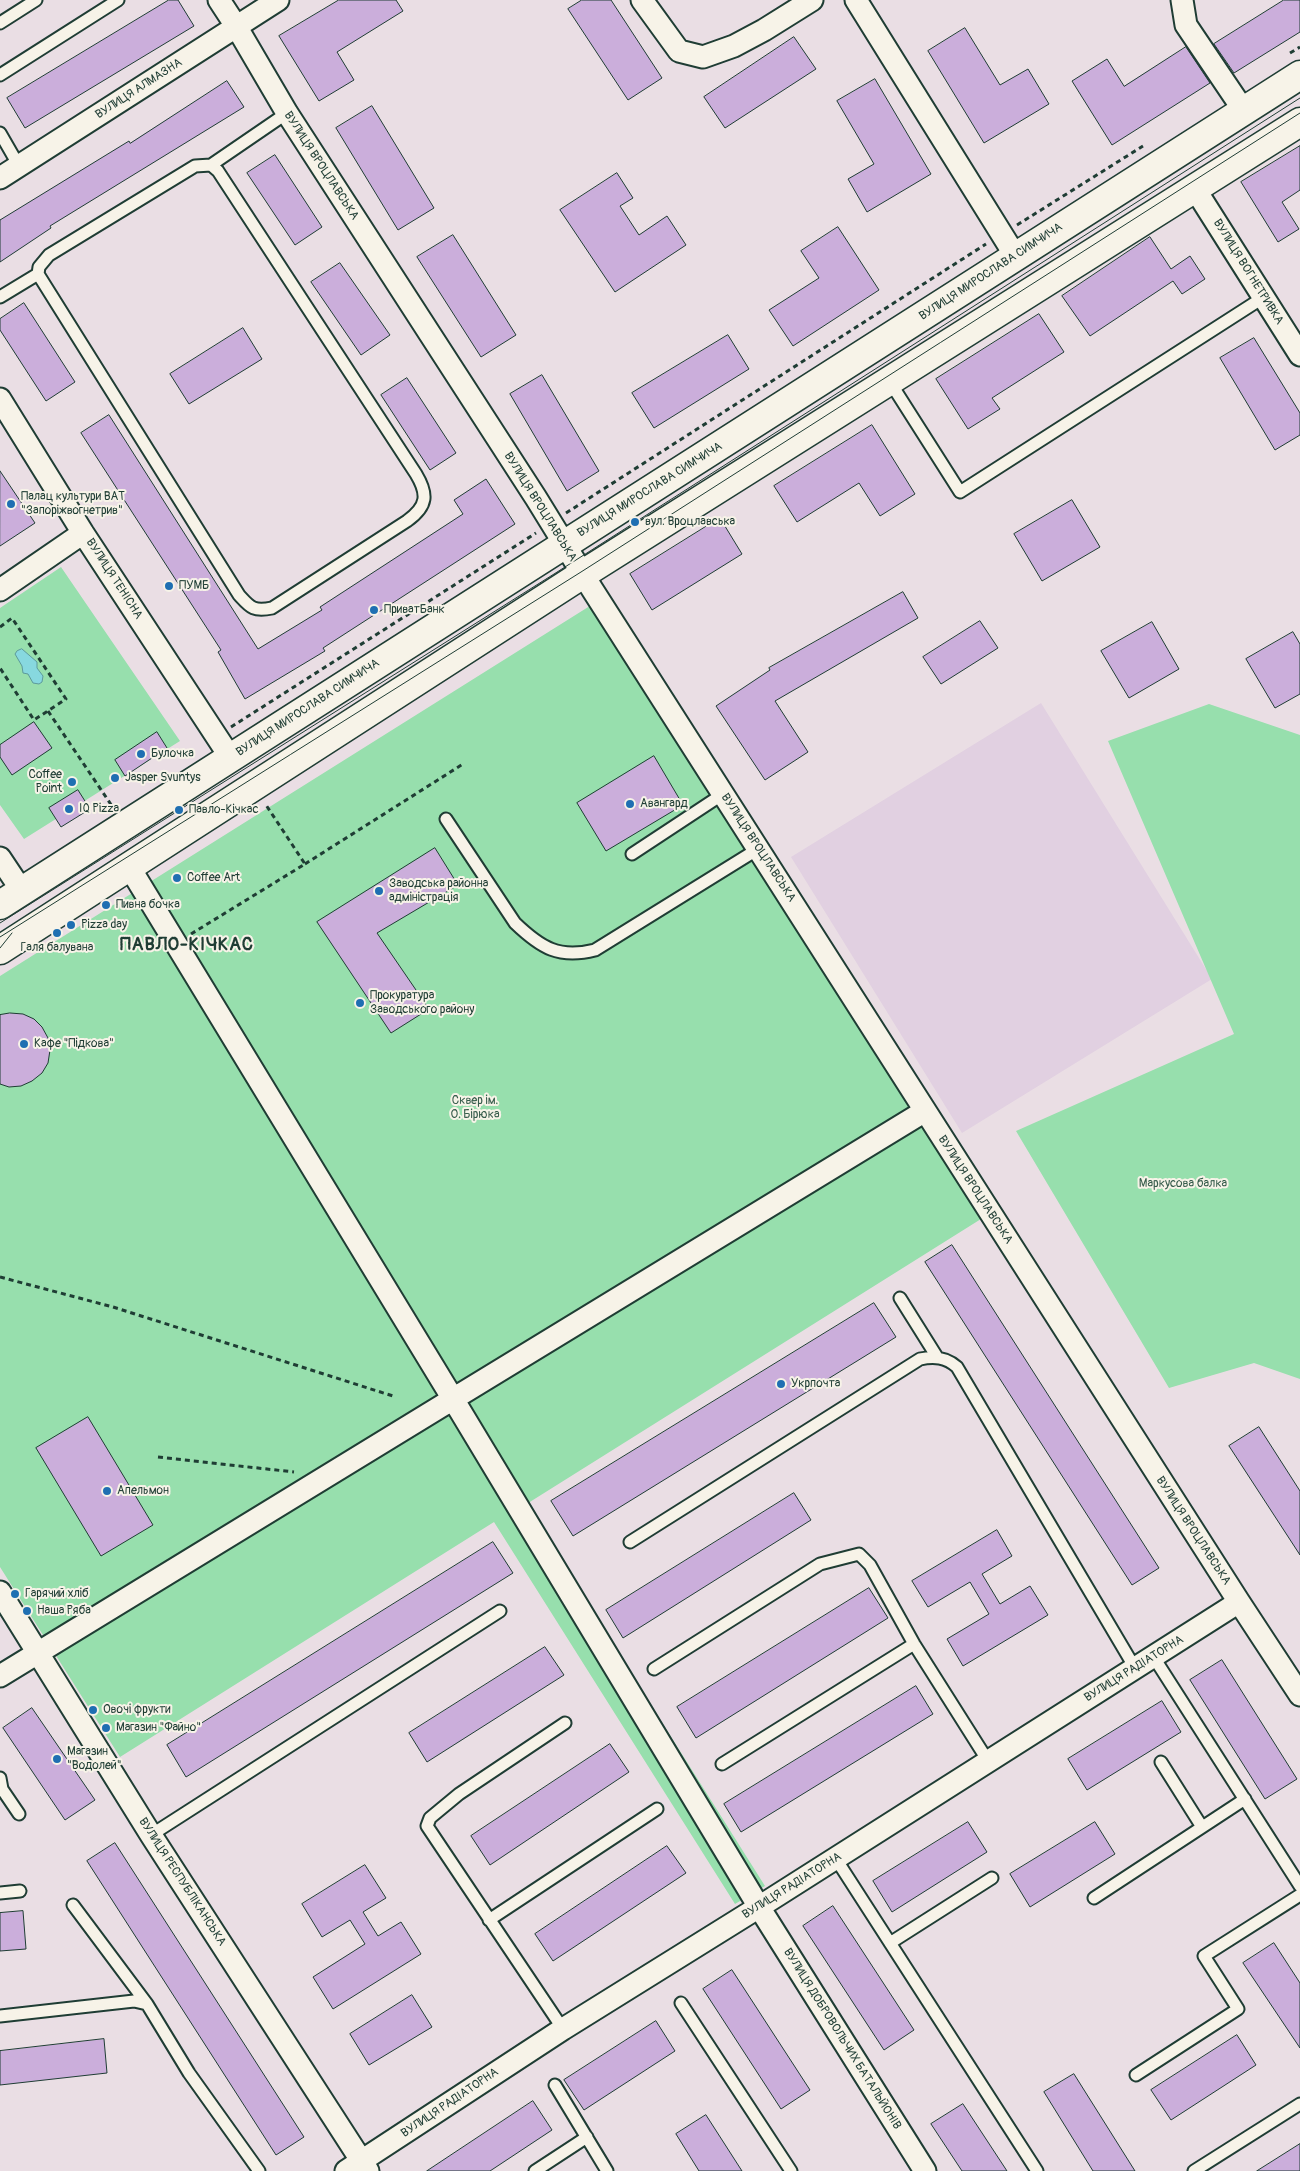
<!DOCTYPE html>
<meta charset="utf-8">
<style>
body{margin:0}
canvas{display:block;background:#eadee4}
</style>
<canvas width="1300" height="2171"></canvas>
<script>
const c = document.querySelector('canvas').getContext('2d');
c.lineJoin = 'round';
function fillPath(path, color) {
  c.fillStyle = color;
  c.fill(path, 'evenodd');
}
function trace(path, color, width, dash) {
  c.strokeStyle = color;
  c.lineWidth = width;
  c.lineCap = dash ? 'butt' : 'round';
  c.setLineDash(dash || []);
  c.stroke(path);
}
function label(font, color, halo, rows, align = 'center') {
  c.font = font + ' Pangolin,sans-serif';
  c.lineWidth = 4;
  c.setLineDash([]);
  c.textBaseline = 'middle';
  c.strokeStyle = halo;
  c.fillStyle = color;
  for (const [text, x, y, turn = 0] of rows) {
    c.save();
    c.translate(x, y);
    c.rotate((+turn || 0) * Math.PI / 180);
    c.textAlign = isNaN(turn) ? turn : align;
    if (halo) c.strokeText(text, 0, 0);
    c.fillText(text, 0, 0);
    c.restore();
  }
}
fillPath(new Path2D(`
 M1041 703 1212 979 962 1133 791 857Z`), '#e1d0e1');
fillPath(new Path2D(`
 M61 567 180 741 24 839 0 805V608Z
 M593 604 758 849 981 1219 525 1505 765 1886 735 1904 494 1522 120 1757 0 1567V976Z
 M1209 704 1300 735V1379L1254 1363 1169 1388 1016 1131 1234 1034 1108 741Z`), '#97dfad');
const water = new Path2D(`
 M22 649 37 662V668L43 676 42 682 39 684 33 683 28 674 23 673 22 666 15 654 17 651Z`);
fillPath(water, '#87d8df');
trace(water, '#5d9a9b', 1);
const building = new Path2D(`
 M169 0H178L194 26 25 128 7 98Z
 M339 0H396L403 11 337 52 354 80 319 101 279 36Z
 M582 0H611L662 78 628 100 568 9Z
 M1284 0H1300V32L1234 73 1214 44Z
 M965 28 1000 85 1028 69 1049 104 984 143 928 51Z
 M794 37 816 69 725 128 704 97Z
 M1186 47 1210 83 1112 145 1072 81 1107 59 1124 86Z
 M875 79 931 174 867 212 848 179 874 164 837 101Z
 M227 81 244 107 50 226 51 228 0 262V220L129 141 130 143Z
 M372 106 434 208 398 230 336 128Z
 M1300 146V190L1282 202 1299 229 1278 242 1241 182Z
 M275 155 322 227 295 245 247 173Z
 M617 173 633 198 620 206 639 235 667 216 686 245 615 292 560 210Z
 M838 227 879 290 793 346 769 310 819 278 801 251Z
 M453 235 516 335 481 357 417 257Z
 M1150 237 1171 269 1190 256 1205 279 1182 294 1173 281 1090 336 1062 296Z
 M340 263 390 335 361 355 311 282Z
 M24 303 75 382 46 401 0 330V319Z
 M1039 314 1064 352 992 398 1000 409 968 429 936 379Z
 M243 328 262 359 189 404 170 374Z
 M728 335 749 369 654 428 632 393Z
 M1254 338 1300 413V435L1275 450 1220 358Z
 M542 375 599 471 567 491 510 394Z
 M407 378 456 453 430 470 381 395Z
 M109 415 258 649 322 610 320 607 463 514 454 500 486 479 515 524 323 648 325 651 245 699 218 652 221 650 81 433Z
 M872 425 915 494 880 516 859 483 797 522 774 486Z
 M0 471 35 523 0 546Z
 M1072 500 1100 547 1042 581 1014 534Z
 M720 518 742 554 652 610 630 574Z
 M903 592 918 618 775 701 808 752 765 780 716 706 770 670 769 668Z
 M980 621 998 648 941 684 923 657Z
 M1152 622 1179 669 1129 698 1101 651Z
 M1293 632 1300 644V694L1275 708 1246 659Z
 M34 722 52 748 12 775 0 757V745Z
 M157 732 167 748 125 776 115 760Z
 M654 756 683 805 606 851 577 803Z
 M78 790 90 809 61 827 49 808Z
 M435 848 458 885 377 933 429 1009 391 1033 317 922Z
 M10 1013 23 1014 34 1019 42 1027 48 1038 50 1050 48 1063 42 1073 32 1081 21 1086 9 1087 0 1084V1015Z
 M952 1245 1159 1568 1132 1585 925 1262Z
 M874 1303 896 1337 573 1536 551 1501Z
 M88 1417 153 1525 101 1556 36 1448Z
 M1259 1427 1300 1491V1555L1229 1446Z
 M794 1493 811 1520 623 1638 606 1610Z
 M997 1530 1012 1556 982 1574 1000 1604 1030 1586 1048 1615 963 1666 947 1639 989 1614 970 1582 928 1607 912 1581Z
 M493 1542 513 1573 186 1777 167 1745Z
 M869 1588 888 1618 696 1738 677 1707Z
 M545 1647 564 1675 427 1762 409 1733Z
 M1222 1660 1297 1779 1265 1799 1190 1680Z
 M916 1686 933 1714 741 1832 724 1804Z
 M1162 1701 1181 1732 1087 1790 1068 1759Z
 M32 1708 95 1800 65 1820 3 1728Z
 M610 1744 629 1772 490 1865 471 1836Z
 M968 1822 987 1852 892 1912 873 1881Z
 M1095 1822 1115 1854 1030 1907 1010 1874Z
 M115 1843 304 2137 276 2155 87 1861Z
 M667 1846 686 1873 553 1961 535 1934Z
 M365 1865 386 1898 363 1912 378 1936 401 1922 421 1954 333 2009 313 1977 365 1944 350 1920 322 1937 302 1904Z
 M833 1906 914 2030 884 2050 803 1926Z
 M23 1911 26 1949 0 1951V1913Z
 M1274 1943 1300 1983V2048L1243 1963Z
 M732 1970 810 2090 781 2109 703 1989Z
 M412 1995 432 2027 369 2065 350 2034Z
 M656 2021 675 2051 584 2110 564 2080Z
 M1237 2035 1256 2065 1171 2120 1151 2090Z
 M104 2039 107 2073 0 2085V2051Z
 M1074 2074 1135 2171H1093L1044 2092Z
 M533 2101 552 2130 490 2171H427Z
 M963 2104 1007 2171H962L931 2124Z
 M706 2115 742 2171H699L676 2134Z
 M1300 2144V2171H1257Z`);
fillPath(building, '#cbaedb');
trace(building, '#1f3d34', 1);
const lane = new Path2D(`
 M0 23 36 0
 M0 75 118 0
 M0 133 19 166
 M211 165 287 113
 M0 297 38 274 39 267 49 255 195 166 211 165 218 171 416 474C428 494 428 506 407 521L272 608C253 612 250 607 239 595L38 274
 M890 382 960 492 1264 297
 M446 819 515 923C541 948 559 959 595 950L758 849
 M632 854 723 794
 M900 1298 937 1357
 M630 1542 920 1359C934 1356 946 1357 957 1367L1135 1668
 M1153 1656 1300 1886
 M654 1669 820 1564 859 1554 870 1565 914 1644 988 1761
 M1161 1762 1202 1827
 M722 1764 914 1644
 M0 1778 2 1789 19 1814
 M151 1835 500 1611
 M836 1859 1037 2171
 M0 1893 20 1891
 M1094 1898 1245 1799
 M73 1905 147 2004
 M489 1920 657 1809
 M890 1943 992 1878
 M681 2003 791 2171
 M0 2016 134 2001 147 2004 189 2073 259 2171
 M563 2029 427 1826 430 1818 459 1794 565 1723
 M1136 2075 1238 2009 1204 1956 1300 1895
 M555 2085 607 2171
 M535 2171 587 2137
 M1194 2171 1300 2104`);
const street = new Path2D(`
 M219 0 236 26 287 113 536 498 592 589 1239 1602 1300 1695
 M642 0 679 51 703 57 734 46 764 30 812 0
 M856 0 1016 257
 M1182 0 1186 25 1244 111
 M0 178 278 0
 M1195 189 1300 355
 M0 399 83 533 230 757
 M0 590 83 533
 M0 858 22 891
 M0 1592 151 1835 368 2171
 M0 1676 453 1399 136 878
 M346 2171 563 2029 759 1907 1239 1602
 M925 2171 759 1907 453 1399 925 1111`);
const secondary = new Path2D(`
 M0 905 1300 75
 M0 950 583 574 1300 122`);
trace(lane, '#1f3d34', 15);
trace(street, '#1f3d34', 25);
trace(secondary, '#1f3d34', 31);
trace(new Path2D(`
 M1290 53 1300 47
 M1017 225 1143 146
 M566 513 986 244
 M0 627 12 618 66 699 34 720 0 668
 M48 711 112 806
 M231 727 536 533
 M305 864 463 764
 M191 934 305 864 266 805
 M0 1277 113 1307 393 1396
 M158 1457 294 1472`), '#1f3d34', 3, [5, 4]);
trace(lane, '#f7f3e8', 11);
trace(street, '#f7f3e8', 21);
trace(secondary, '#f7f3e8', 28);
trace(new Path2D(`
 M0 923 554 574 1300 98
 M0 937 581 572 1300 113
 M0 948 12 933`), '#1f3d34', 1);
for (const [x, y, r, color] of [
 [11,504,5,"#1f6fb2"],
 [635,522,5,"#1f6fb2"],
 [169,586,5,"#1f6fb2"],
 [374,610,5,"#1f6fb2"],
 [141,754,5,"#1f6fb2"],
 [115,778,5,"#1f6fb2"],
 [72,782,5,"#1f6fb2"],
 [630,804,5,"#1f6fb2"],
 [69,809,5,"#1f6fb2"],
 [179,810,5,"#1f6fb2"],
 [177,878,5,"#1f6fb2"],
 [379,891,5,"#1f6fb2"],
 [106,905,5,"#1f6fb2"],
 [71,925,5,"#1f6fb2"],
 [57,933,5,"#1f6fb2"],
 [360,1003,5,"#1f6fb2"],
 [24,1044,5,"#1f6fb2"],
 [781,1384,5,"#1f6fb2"],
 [107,1491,5,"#1f6fb2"],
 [15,1594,5,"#1f6fb2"],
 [27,1611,5,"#1f6fb2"],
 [93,1710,5,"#1f6fb2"],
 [106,1728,5,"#1f6fb2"],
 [57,1759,5,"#1f6fb2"]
]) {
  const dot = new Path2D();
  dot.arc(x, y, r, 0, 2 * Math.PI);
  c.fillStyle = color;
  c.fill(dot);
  trace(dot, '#f7f3e8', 2);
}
label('12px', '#1f3d34', '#f7f3e8', [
 ["ВУЛИЦЯ АЛМАЗНА",139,89,-33],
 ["ВУЛИЦЯ ВРОЦЛАВСЬКА",321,166,57],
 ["ВУЛИЦЯ МИРОСЛАВА СИМЧИЧА",991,272,-33],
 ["ВУЛИЦЯ ВОГНЕТРИВКА",1248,272,58],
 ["ВУЛИЦЯ МИРОСЛАВА СИМЧИЧА",650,490,-32],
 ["ВУЛИЦЯ ВРОЦЛАВСЬКА",540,507,58],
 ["ВУЛИЦЯ ТЕНІСНА",114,579,57],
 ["ВУЛИЦЯ МИРОСЛАВА СИМЧИЧА",308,708,-33],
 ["ВУЛИЦЯ ВРОЦЛАВСЬКА",758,848,57],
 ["ВУЛИЦЯ ВРОЦЛАВСЬКА",975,1190,57],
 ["ВУЛИЦЯ ВРОЦЛАВСЬКА",1193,1531,57],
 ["ВУЛИЦЯ РАДІАТОРНА",1134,1669,-32],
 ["ВУЛИЦЯ РЕСПУБЛІКАНСЬКА",182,1882,57],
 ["ВУЛИЦЯ РАДІАТОРНА",792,1886,-32],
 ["ВУЛИЦЯ ДОБРОВОЛЬЧИХ БАТАЛЬЙОНІВ",842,2039,58],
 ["ВУЛИЦЯ РАДІАТОРНА",450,2103,-34]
]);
label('12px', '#1f3d34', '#f7f3e8', [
 ["Палац культури ВАТ",21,497],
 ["\"Запоріжвогнетрив\"",21,511],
 ["вул. Вроцлавська",645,522],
 ["ПУМБ",179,586],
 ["ПриватБанк",384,610],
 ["Булочка",151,754],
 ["Coffee",62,775,"right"],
 ["Point",62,789,"right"],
 ["Jasper Svuntys",125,778],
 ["Авангард",640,804],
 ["IQ Pіzza",79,809],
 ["Павло-Кічкас",189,810],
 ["Coffee Art",187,878],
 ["Заводська районна",389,884],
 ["адміністрація",389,898],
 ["Пивна бочка",116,905],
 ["Pizza day",81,925],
 ["Галя балувана",57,948,"center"],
 ["Прокуратура",370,996],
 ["Заводського району",370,1010],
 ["Кафе \"Підкова\"",34,1044],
 ["Укрпочта",791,1384],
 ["Апельмон",117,1491],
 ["Гарячий хліб",25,1594],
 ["Наша Ряба",37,1611],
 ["Овочі фрукти",103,1710],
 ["Магазин \"Файно\"",116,1728],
 ["Магазин",67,1752],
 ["\"Водолей\"",67,1766]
], 'left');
label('12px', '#375d4c', '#f7f3e8', [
 ["Сквер ім.",475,1101],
 ["О. Бірюка",475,1115],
 ["Маркусова балка",1183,1184]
]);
c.letterSpacing = '1px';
label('bold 18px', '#1f3d34', '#f7f3e8', [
 ["ПАВЛО-КІЧКАС",187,945]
]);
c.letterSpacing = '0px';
</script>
